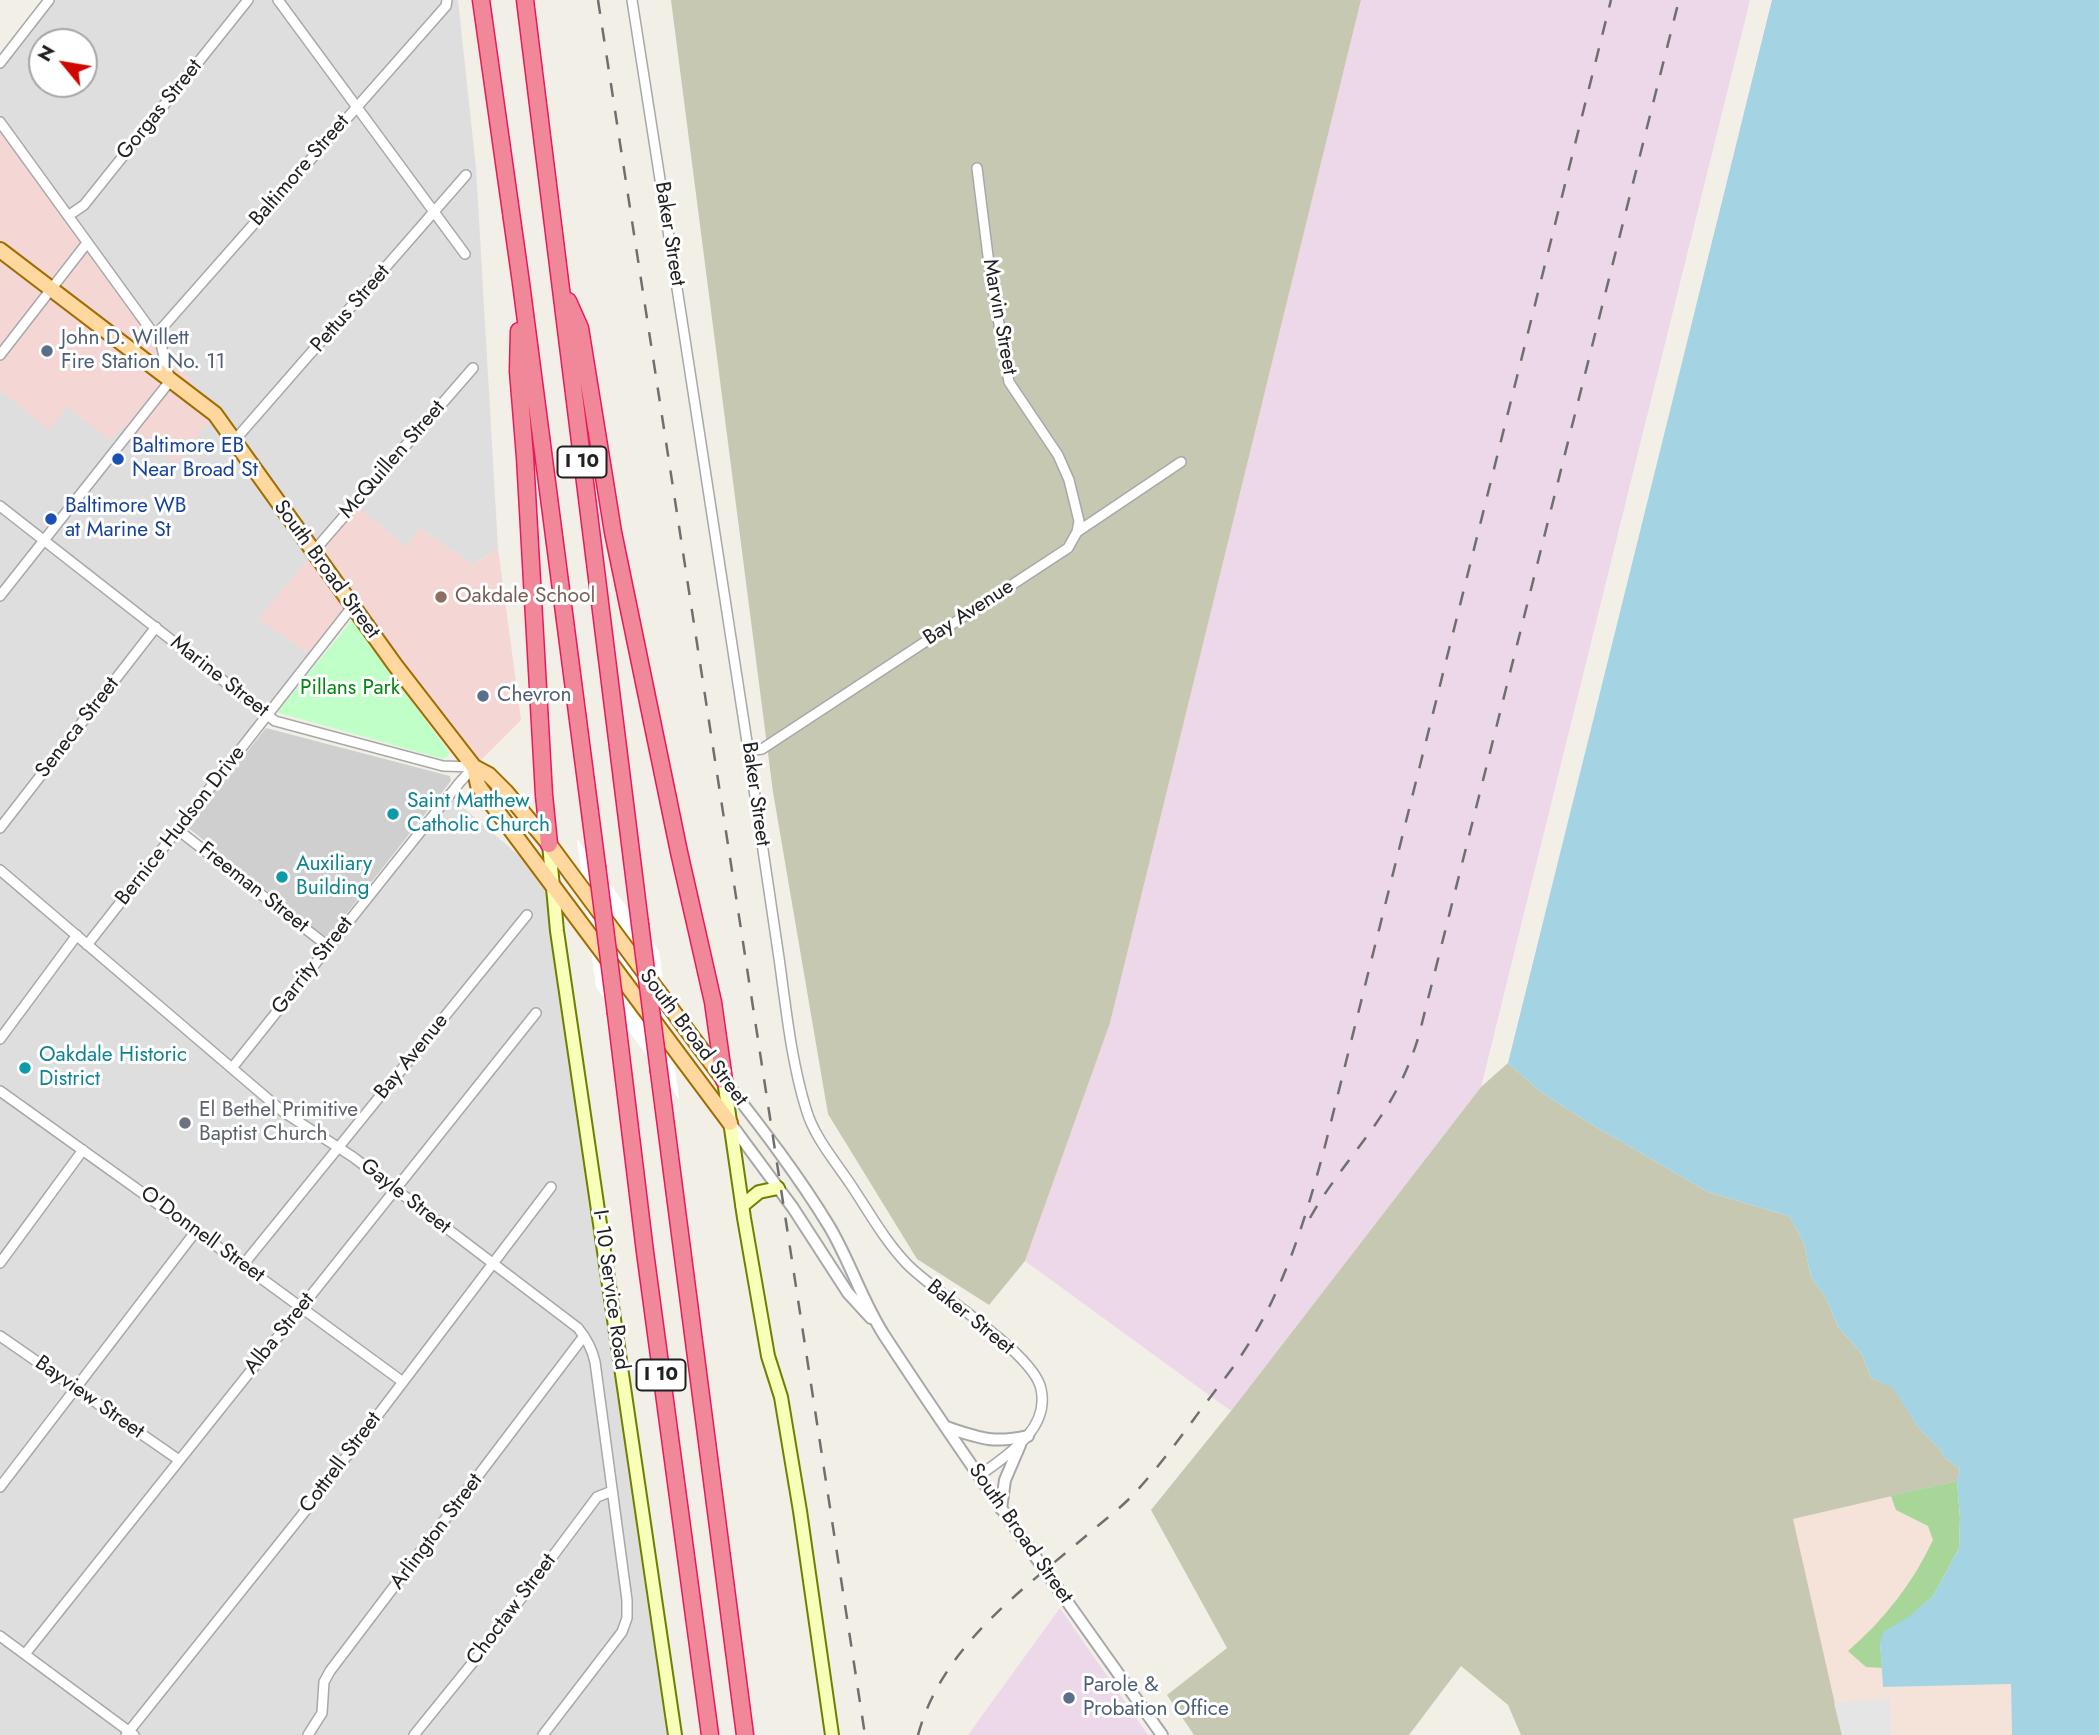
<!DOCTYPE html>
<style>
body{margin:0}
#map{position:relative;width:2099px;height:1735px;overflow:hidden;background:#f2efe7;font-family:Jost,sans-serif}
canvas{display:block}
.north{position:absolute;left:28px;top:28px;width:70px;height:70px;box-sizing:border-box;background:#fff;border:2px solid #a6a6a6;border-radius:50%;rotate:300deg;font-size:19px;font-weight:700;line-height:28px;text-align:center;color:#212121}
.north::after{content:'';display:block;margin:auto;width:24px;height:32px;background:#d20600;clip-path:polygon(50% 0,100% 100%,50% 72%,0 100%)}
</style>
<div id="map">
<canvas width="2099" height="1735"></canvas>
<div class="north">N</div>
</div>
<script>
const c = document.querySelector('canvas').getContext('2d');
c.lineJoin = 'round';
function fillPath(path, color) {
  c.fillStyle = color;
  c.fill(path, 'evenodd');
}
function trace(path, color, width, dash) {
  c.strokeStyle = color;
  c.lineWidth = width;
  c.lineCap = dash ? 'butt' : 'round';
  c.setLineDash(dash || []);
  c.stroke(path);
}
function label(font, color, halo, rows, align = 'center') {
  c.font = font + ' Jost,sans-serif';
  c.lineWidth = 6;
  c.setLineDash([]);
  c.textBaseline = 'middle';
  c.strokeStyle = halo;
  c.fillStyle = color;
  for (const [text, x, y, turn = 0] of rows) {
    c.save();
    c.translate(x, y);
    c.rotate((+turn || 0) * Math.PI / 180);
    c.textAlign = isNaN(turn) ? turn : align;
    if (halo) c.strokeText(text, 0, 0);
    c.fillText(text, 0, 0);
    c.restore();
  }
}
fillPath(new Path2D(`
 M49 0H458L476 168 498 548 473 565 421 529 406 547 355 505 259 619 314 657 178 830 329 947 449 795 553 885 676 1735H0V390L49 429 67 406 111 440 0 121V63ZM42 42H84V84H42Z`), '#dfdede');
fillPath(new Path2D(`
 M0 115 215 414 176 465 125 425 111 440 67 407 49 430 0 390Z
 M355 504 406 547 420 528 473 565 498 548 521 720 474 767 353 607 314 657 258 619Z`), '#f4d7d5');
fillPath(new Path2D(`
 M1361 0H1750L1481 1087 1231 1411 1025 1261 1110 1023Z
 M1060 1608 1148 1735H968Z`), '#ecd8e8');
fillPath(new Path2D(`
 M266 728 450 776 451 781 329 936H324L187 827Z`), '#cfcfcf');
fillPath(new Path2D(`
 M1957 1481 1907 1618 1880 1643 1883 1687 2011 1684 2012 1735H1841L1793 1519Z`), '#f5e2d9');
fillPath(new Path2D(`
 M671 0H1361L1110 1023 1025 1261 989 1305 917 1259 828 1114 773 792Z
 M1508 1063 1542 1093 1591 1124 1708 1192 1789 1216 1804 1243 1811 1277 1826 1298 1838 1327 1862 1354 1871 1378 1893 1387 1920 1430 1941 1450 1944 1457 1960 1469 1957 1481 1793 1519 1842 1735H1521L1508 1705 1461 1666 1409 1735H1194L1167 1695 1227 1648 1151 1510 1231 1411 1481 1087Z`), '#c7c8b1');
fillPath(new Path2D(`
 M1957 1481 1960 1518 1959 1548 1933 1596 1880 1643 1882 1668 1866 1667 1848 1651C1884 1620 1913 1583 1933 1540L1928 1526 1896 1510 1891 1496Z`), '#a8d598');
fillPath(new Path2D(`
 M352 620 449 752 448 757 443 759 279 713 278 711Z`), '#c1ffc8');
fillPath(new Path2D(`
 M1890 1698 1891 1735H1842L1834 1703Z`), '#e5e5e5');
fillPath(new Path2D(`
 M1772 0H2099V1735H2012L2011 1684 1883 1687 1880 1643 1883 1632 1907 1618 1933 1596 1959 1548 1960 1518 1957 1481 1960 1469 1944 1457 1941 1450 1920 1430 1893 1388 1871 1378 1862 1354 1838 1327 1826 1298 1811 1277 1804 1243 1789 1216 1708 1192 1591 1124 1542 1093 1508 1063Z`), '#a4d3e3');
fillPath(new Path2D(`
 M577 839 659 951 679 1099 596 987Z`), '#fff');
const minor = new Path2D(`
 M278 0 465 254
 M632 0C671 247 709 495 747 742 758 814 768 886 779 958 786 1008 791 1060 806 1109 814 1137 835 1161 851 1185 869 1212 885 1241 907 1264 936 1294 1034 1353 1041 1389 1050 1430 1007 1455 979 1476
 M0 63 49 0
 M0 122 161 344 170 381 0 596
 M977 168 990 272 1009 382 1058 455 1069 480 1079 521 1077 532
 M68 216 84 205 248 0
 M155 336 446 6 447 0
 M0 355 87 243
 M234 441 466 175
 M0 506 275 721 443 766 474 767
 M313 552 473 368
 M748 751 762 749 1068 548 1077 532 1181 462
 M0 828 156 627
 M178 830 329 947
 M0 870 282 1111 353 1157 578 1328C587 1339 592 1348 595 1362L627 1600V1618L622 1632 543 1735
 M87 945 352 607
 M0 1039 77 935
 M232 1068 460 782 474 767
 M0 1091 243 1265 403 1382
 M0 1263 83 1150
 M243 1265 527 915
 M0 1336 179 1460
 M0 1487 196 1231
 M0 1636 134 1735
 M25 1654 536 1013
 M126 1735 302 1515 551 1187
 M308 1735 322 1713 324 1682 330 1671 584 1336
 M414 1735 478 1656 597 1497 612 1491`);
const tertiary = new Path2D(`
 M724 1080C761 1127 798 1175 829 1226 850 1261 862 1301 884 1335 973 1471 1068 1603 1162 1735
 M731 1124 793 1208 848 1293 871 1318
 M946 1427C979 1438 993 1444 1028 1436
 M1001 1509 1005 1480 1020 1445`);
const secondary = new Path2D(`
 M549 844 557 931 675 1735
 M724 1080 744 1218 768 1356 781 1397 800 1511 832 1735
 M742 1206 759 1192 778 1188`);
const primary = new Path2D(`
 M0 250 215 414 395 665 474 767 489 775 506 792 549 844 724 1080
 M474 767 478 785 482 791 730 1123`);
const motorway = new Path2D(`
 M481 0 521 283 597 866
 M525 0 640 924
 M568 301 580 328 613 532 679 852 713 1002 724 1080
 M519 331 518 371 525 457 544 795 549 844
 M616 1014 645 1252 710 1735
 M659 1072 745 1735`);
trace(minor, '#a8a8a8', 12);
trace(tertiary, '#a8a8a8', 14);
trace(secondary, '#6e8000', 16);
trace(primary, '#9e6e00', 18);
trace(motorway, '#ec185b', 19);
trace(minor, '#fff', 9);
trace(tertiary, '#fff', 10);
trace(secondary, '#f9ffb8', 12);
trace(primary, '#ffd89f', 14);
trace(motorway, '#f08899', 16);
trace(new Path2D(`
 M598 0 865 1735
 M1310 1218C1335 1173 1372 1136 1396 1091 1406 1073 1413 1055 1419 1035L1679 0
 M918 1735C943 1643 1026 1588 1094 1529 1106 1519 1119 1509 1130 1498 1153 1474 1174 1446 1194 1419 1214 1391 1238 1364 1255 1333 1288 1277 1307 1213 1324 1150L1611 0`), '#6f6f6f', 2.5, [14, 14]);
const motorwayBridge = new Path2D(`
 M597 866 616 1014
 M640 924 659 1072`);
trace(motorwayBridge, '#ec185b', 19, []);
trace(motorwayBridge, '#f08899', 16);
for (const [x, y, r, color] of [
 [47,351,7,"#5c6f8a"],
 [118,459,7,"#1a4fb4"],
 [51,519,7,"#1a4fb4"],
 [441,597,7,"#8d6e63"],
 [483,696,7,"#5c6f8a"],
 [393,814,7,"#0f9aa8"],
 [282,877,7,"#0f9aa8"],
 [25,1068,7,"#0f9aa8"],
 [185,1123,7,"#6b7280"],
 [1069,1698,7,"#5c6f8a"]
]) {
  const dot = new Path2D();
  dot.arc(x, y, r, 0, 2 * Math.PI);
  c.fillStyle = color;
  c.fill(dot);
  trace(dot, '#fff', 2.5);
}
for (const [x, y, w] of [
 [582,462,49],
 [661,1375,49]
]) {
  const box = new Path2D();
  box.roundRect(x - w / 2, y - 15.5, w, 31, 5);
  c.fillStyle = '#fff';
  c.fill(box);
  trace(box, '#212121', 2);
}
label('bold 19px', '#212121', null, [
 ["I 10",582,462],
 ["I 10",661,1375]
]);
label('21px', '#212121', '#fff', [
 ["Gorgas Street",160,110,-51],
 ["Baltimore Street",300,171,-49],
 ["Baker Street",669,234,81],
 ["Pettus Street",351,309,-49],
 ["Marvin Street",999,317,80],
 ["McQuillen Street",393,460,-49],
 ["South Broad Street",326,570,54],
 ["Bay Avenue",969,613,-33],
 ["Marine Street",219,677,38],
 ["Seneca Street",78,728,-52],
 ["Baker Street",755,794,82],
 ["Bernice Hudson Drive",181,826,-52],
 ["Freeman Street",253,888,38],
 ["Garrity Street",313,966,-52],
 ["South Broad Street",693,1038,53],
 ["Bay Avenue",412,1057,-51],
 ["Gayle Street",405,1197,38],
 ["O'Donnell Street",202,1235,36],
 ["I- 10 Service Road",610,1290,82],
 ["Baker Street",970,1318,39],
 ["Alba Street",280,1334,-51],
 ["Bayview Street",89,1398,35],
 ["Cottrell Street",341,1463,-53],
 ["Arlington Street",437,1532,-53],
 ["South Broad Street",1020,1534,55],
 ["Choctaw Street",512,1610,-53]
]);
label('21px', '#4e5e75', '#fff', [
 ["John D. Willett",61,339],
 ["Fire Station No. 11",61,363],
 ["Chevron",497,696],
 ["Parole &",1083,1686],
 ["Probation Office",1083,1710]
], 'left');
label('21px', '#164399', '#fff', [
 ["Baltimore EB",132,447],
 ["Near Broad St",132,471],
 ["Baltimore WB",65,507],
 ["at Marine St",65,531]
], 'left');
label('21px', '#785e54', '#fff', [
 ["Oakdale School",455,597]
], 'left');
label('21px', '#028711', '#fff', [
 ["Pillans Park",350,689]
]);
label('21px', '#0d838f', '#fff', [
 ["Saint Matthew",407,802],
 ["Catholic Church",407,826],
 ["Auxiliary",296,865],
 ["Building",296,889],
 ["Oakdale Historic",39,1056],
 ["District",39,1080]
], 'left');
label('21px', '#5b616d', '#fff', [
 ["El Bethel Primitive",199,1111],
 ["Baptist Church",199,1135]
], 'left');
</script>
